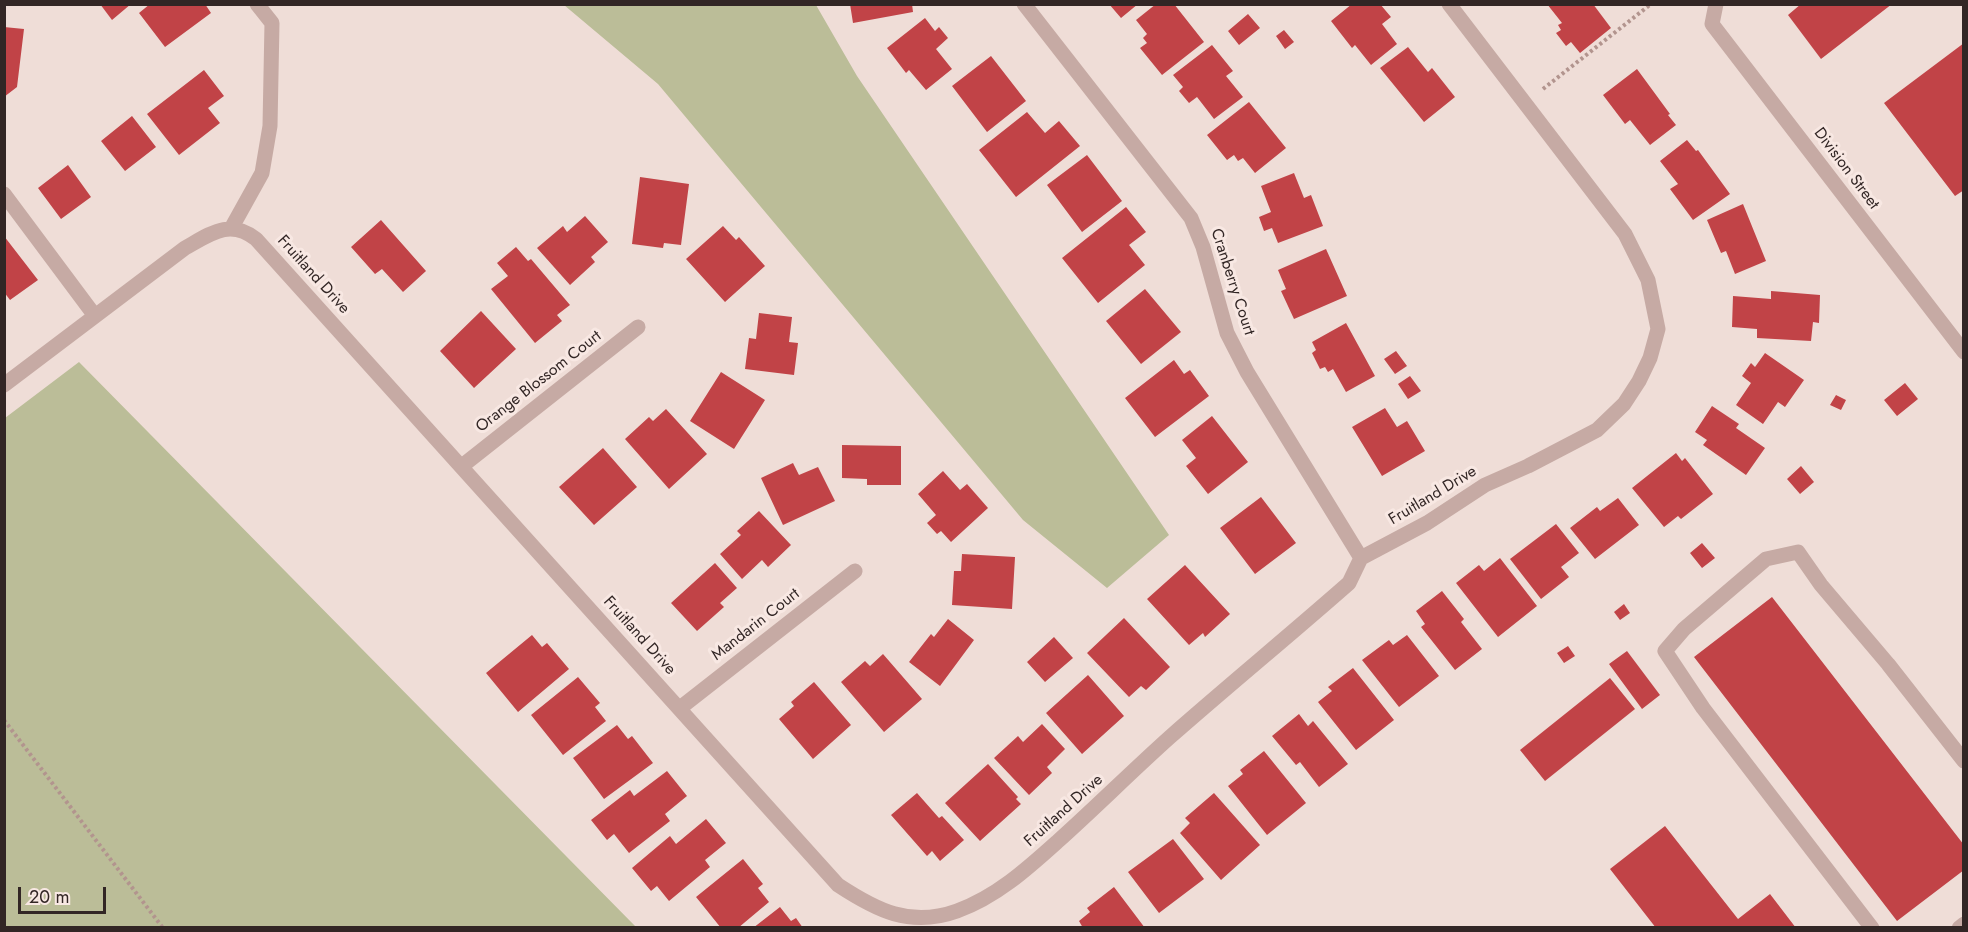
<!DOCTYPE html>
<style>
body{margin:0}
#map{position:relative;width:1968px;height:932px;overflow:hidden;background:#efddd7;font-family:Jost,sans-serif}
canvas{display:block}
.frame{position:absolute;inset:0;border:6px solid #322625;pointer-events:none}
.scale{position:absolute;left:18px;top:887px;width:88px;height:27px;box-sizing:border-box;border:3px solid #322625;border-top:0;padding-left:8px;font-size:18px;line-height:21px;white-space:nowrap;color:#322625;-webkit-text-stroke:4px #f8e8e3;paint-order:stroke}
</style>
<div id="map">
<canvas width="1968" height="932"></canvas>
<div class="frame"></div>
<div class="scale">20 m</div>
</div>
<script>
const c = document.querySelector('canvas').getContext('2d');
c.lineJoin = 'round';
function fillPath(path, color) {
  c.fillStyle = color;
  c.fill(path, 'evenodd');
}
function trace(path, color, width, dash) {
  c.strokeStyle = color;
  c.lineWidth = width;
  c.lineCap = dash ? 'butt' : 'round';
  c.setLineDash(dash || []);
  c.stroke(path);
}
function label(font, color, halo, rows, align = 'center') {
  c.font = font + ' Jost,sans-serif';
  c.lineWidth = 6;
  c.setLineDash([]);
  c.textBaseline = 'middle';
  c.strokeStyle = halo;
  c.fillStyle = color;
  for (const [text, x, y, turn = 0] of rows) {
    c.save();
    c.translate(x, y);
    c.rotate((+turn || 0) * Math.PI / 180);
    c.textAlign = isNaN(turn) ? turn : align;
    if (halo) c.strokeText(text, 0, 0);
    c.fillText(text, 0, 0);
    c.restore();
  }
}
fillPath(new Path2D(`
 M564 5H816L857 76 1169 535 1107 588 1023 520 658 84Z
 M79 362 636 927H5V418Z`), '#bbbd98');
fillPath(new Path2D(`
 M100 4H131L112 20Z
 M150 4H205L211 13 165 47 139 13Z
 M850 4H912L913 12 853 23Z
 M1109 4H1138L1121 18Z
 M1156 4H1174L1204 42 1162 75 1140 48 1147 43 1143 38 1147 34 1136 20Z
 M1352 4H1380L1391 17 1382 24 1397 44 1371 65 1355 45 1352 48 1331 21Z
 M1547 4H1593L1611 28 1580 53 1571 42 1566 46 1556 33 1561 30 1558 25 1562 23Z
 M1801 4H1892L1821 59 1788 15Z
 M1248 14 1260 28 1239 45 1228 31Z
 M925 18 935 31 939 27 948 38 936 49 952 69 926 90 909 70 906 73 887 48Z
 M4 27 24 29 17 87 4 97Z
 M1284 30 1294 42 1285 49 1276 36Z
 M1964 43V190L1955 196 1884 103Z
 M1212 45 1233 71 1226 76 1243 97 1214 119 1197 97 1189 103 1179 91 1183 87 1173 75Z
 M1408 47 1428 72 1432 68 1455 97 1424 122 1380 68Z
 M991 56 1026 101 987 132 952 86Z
 M1637 69 1670 114 1668 115 1676 125 1650 145 1630 120 1625 124 1603 95Z
 M204 70 224 96 208 108 220 123 179 155 147 114Z
 M1249 102 1286 148 1255 173 1243 158 1238 161 1234 155 1227 160 1207 135Z
 M1027 112 1045 133 1059 121 1080 146 1016 197 979 150Z
 M132 116 156 147 125 171 101 141Z
 M1687 140 1696 151 1698 150 1730 194 1693 220 1670 189 1678 184 1660 161Z
 M1087 155 1122 201 1082 232 1047 185Z
 M68 165 91 197 61 219 38 188Z
 M1294 173 1304 198 1311 195 1323 226 1278 243 1272 228 1264 231 1259 217 1271 212 1261 186Z
 M640 177 689 184 681 245 664 243 663 248 632 244Z
 M1743 204 1766 261 1735 274 1726 251 1721 253 1707 220Z
 M1126 207 1146 232 1129 245 1145 265 1098 303 1062 258Z
 M585 216 608 242 591 257 595 262 570 285 537 248 563 226 567 232Z
 M381 220 426 271 403 292 382 269 375 274 351 247Z
 M723 226 736 240 739 237 765 266 725 302 686 259Z
 M4 236 38 280 10 300 4 292Z
 M516 247 528 261 531 259 570 305 557 315 562 321 535 343 491 289 508 276 497 263Z
 M1326 249 1347 296 1294 319 1281 291 1286 289 1278 270Z
 M1145 289 1181 332 1141 364 1106 321Z
 M1771 291 1820 295 1819 323 1813 322 1811 341 1757 338V329L1732 327 1733 296 1771 299Z
 M481 311 516 349 474 388 440 351Z
 M759 313 792 317 789 342 798 343 794 375 745 369 749 338 756 339Z
 M1346 323 1375 376 1346 392 1333 369 1328 372 1325 367 1320 369 1312 353 1316 350 1312 342Z
 M1396 351 1407 366 1395 374 1384 359Z
 M1765 353 1804 380 1785 407 1778 402 1763 424 1736 405 1751 383 1742 376 1751 363 1755 367Z
 M1174 360 1184 374 1190 370 1209 396 1155 437 1125 398Z
 M721 372 765 400 734 449 690 421Z
 M1410 376 1421 391 1408 399 1398 384Z
 M1905 383 1918 399 1897 416 1884 400Z
 M1836 395 1846 400 1841 410 1830 405Z
 M1712 406 1739 424 1736 428 1765 448 1746 475 1703 445 1707 440 1695 432Z
 M1385 408 1397 427 1407 421 1425 451 1382 476 1352 427Z
 M666 409 707 454 669 489 625 439 649 417 653 421Z
 M1212 416 1248 462 1208 494 1186 466 1196 458 1182 440Z
 M842 445 901 446V485H867V479L842 478Z
 M603 448 637 487 594 525 559 487Z
 M1676 453 1682 461 1685 458 1713 494 1681 519 1678 516 1664 527 1632 488Z
 M793 463 799 475 818 467 835 501 783 525 761 478Z
 M1801 466 1814 482 1800 494 1787 479Z
 M943 471 960 490 967 484 988 508 951 542 941 531 937 534 927 523 936 515 918 494Z
 M1261 497 1296 543 1255 574 1220 528Z
 M1618 498 1639 525 1595 559 1570 528 1597 507 1600 511Z
 M759 511 791 545 768 567 762 560 742 579 720 554 741 535 737 531Z
 M1556 524 1579 553 1561 567 1569 577 1541 599 1510 559Z
 M1702 543 1715 558 1702 568 1690 553Z
 M962 554 1015 557 1012 609 952 605 954 571H961Z
 M1500 558 1537 606 1498 637 1456 583 1479 565 1484 571Z
 M715 563 737 588 720 603 724 607 697 631 671 603Z
 M1185 565 1230 614 1205 637 1203 633 1189 645 1147 599Z
 M1442 591 1464 619 1461 622 1482 649 1455 670 1421 627 1425 624 1416 611Z
 M1772 597 1964 845V870L1897 921 1694 657Z
 M1624 604 1630 613 1620 620 1614 612Z
 M1124 618 1170 667 1146 690 1141 686 1129 697 1087 653Z
 M948 619 974 640 940 686 909 662 931 634 934 637Z
 M532 635 542 647 547 643 569 669 518 712 486 673Z
 M1407 635 1439 676 1399 707 1362 660 1389 640 1393 645Z
 M1054 637 1073 658 1045 682 1027 662Z
 M1568 646 1575 656 1564 663 1557 653Z
 M1627 651 1660 695 1642 709 1609 664Z
 M883 654 922 699 884 732 841 682 865 661 870 666Z
 M1353 668 1394 720 1356 750 1318 702 1332 691 1328 687Z
 M1088 675 1124 716 1082 754 1046 713Z
 M578 677 600 703 595 707 606 721 563 755 531 715Z
 M1610 678 1635 709 1545 781 1520 750Z
 M814 682 851 725 813 759 779 719 794 706 791 702Z
 M1299 714 1308 726 1313 721 1348 764 1319 787 1300 762 1296 765 1272 736Z
 M1042 724 1065 749 1047 767 1052 773 1029 795 994 758 1018 736 1023 742Z
 M617 725 628 739 632 736 653 763 604 799 573 758Z
 M1264 751 1306 803 1267 835 1228 786 1243 774 1240 770Z
 M988 764 1018 797 1016 799 1021 804 980 841 945 803Z
 M667 771 687 796 665 814 670 821 629 853 614 834 607 840 591 820 630 790 634 796Z
 M917 793 939 818 942 816 964 840 940 861 932 851 927 856 891 815Z
 M1214 793 1260 845 1221 880 1180 833 1190 823 1185 818Z
 M706 819 726 843 705 860 710 867 669 901 657 886 651 891 632 868 670 836 676 844Z
 M1665 826 1738 919 1770 894 1796 928H1656L1610 869Z
 M1173 839 1204 879 1159 913 1128 872Z
 M743 859 763 884 758 888 769 902 738 928H721L696 897Z
 M1114 887 1145 928H1083L1079 921 1090 912 1087 908Z
 M780 907 791 921 796 918 803 928H753Z`), '#c14347');
trace(new Path2D(`
 M1543 89 1651 4
 M4 720 163 928`), '#b2948e', 4, [3, 3]);
trace(new Path2D(`
 M1024 4 1191 218 1203 247 1227 333 1247 372 1361 558
 M1716 4 1712 24 1964 352
 M4 194 95 316
 M232 227 262 173 270 126 272 23 257 4
 M4 385 185 248C210 234 230 218 256 239L838 885C876 910 910 928 957 911 996 897 1027 869 1057 842 1095 808 1132 771 1170 737 1229 685 1290 635 1349 583L1361 558 1427 523 1485 485 1528 466 1597 430 1624 404 1639 381 1650 358 1658 329 1648 280 1625 234 1449 4
 M462 466 638 327
 M680 708 855 571
 M1872 928 1703 708 1665 651 1684 629 1766 559 1798 552 1821 585 1888 664 1964 761
 M1959 928 1964 924`), '#c6aaa4', 15);
label('16px', '#322625', '#f8e8e3', [
 ["Division Street",1846,169,53],
 ["Fruitland Drive",313,275,48],
 ["Cranberry Court",1232,282,72],
 ["Orange Blossom Court",539,382,-38],
 ["Fruitland Drive",1433,496,-31],
 ["Mandarin Court",756,625,-38],
 ["Fruitland Drive",639,636,48],
 ["Fruitland Drive",1064,811,-42]
]);
</script>
